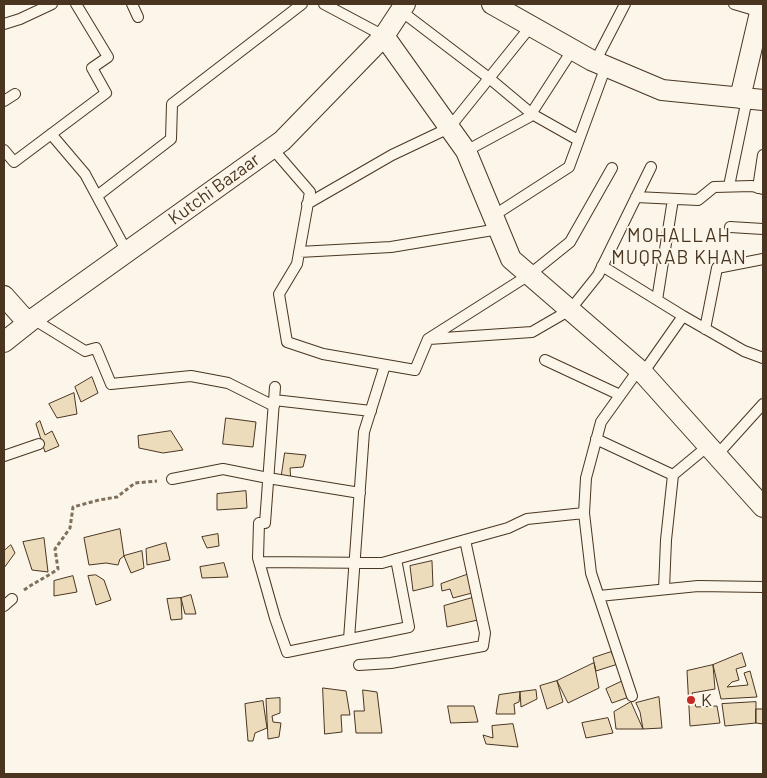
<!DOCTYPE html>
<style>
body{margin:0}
#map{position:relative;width:767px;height:778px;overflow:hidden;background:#fbf6e9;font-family:Barlow,sans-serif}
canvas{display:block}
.frame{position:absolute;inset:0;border:5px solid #4a3520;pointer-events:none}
</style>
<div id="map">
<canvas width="767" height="778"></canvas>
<div class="frame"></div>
</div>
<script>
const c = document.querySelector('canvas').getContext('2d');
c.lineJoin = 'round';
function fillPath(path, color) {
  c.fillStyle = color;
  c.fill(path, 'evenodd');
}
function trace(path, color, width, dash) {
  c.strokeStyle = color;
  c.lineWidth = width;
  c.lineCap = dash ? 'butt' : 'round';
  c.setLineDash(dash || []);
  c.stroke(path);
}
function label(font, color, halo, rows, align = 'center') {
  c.font = font + ' Barlow,sans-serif';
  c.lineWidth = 4;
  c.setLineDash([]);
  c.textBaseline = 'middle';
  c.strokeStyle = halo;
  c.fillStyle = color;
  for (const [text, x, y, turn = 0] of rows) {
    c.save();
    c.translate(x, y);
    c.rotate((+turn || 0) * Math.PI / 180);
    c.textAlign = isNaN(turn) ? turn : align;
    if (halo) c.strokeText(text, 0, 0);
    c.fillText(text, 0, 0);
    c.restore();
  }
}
const building = new Path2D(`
 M92 377 98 393 81 402 75 387Z
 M74 393 77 414 57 418 49 404Z
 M226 418 256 422 253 447 223 444Z
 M40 421 45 435 52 431 59 446 45 452 36 424Z
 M171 431 183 450 163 453 139 448 138 436Z
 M285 453 306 455 303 467 290 468 291 482 281 480Z
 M246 491 247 508 217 510V494Z
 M120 529 124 556 120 559 118 565 106 563 89 565 84 538Z
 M218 534 219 546 207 548 202 537Z
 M44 538 48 572 32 570 23 542Z
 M166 543 170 560 147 565 146 549Z
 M11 545 15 553 4 568V551Z
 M142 551 144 568 131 573 124 556Z
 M432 561 433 586 413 591 410 566Z
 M224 563 228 577 202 578 200 567Z
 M469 574 472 593 453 598 450 589 442 591 441 584Z
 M96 575 104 580 111 600 96 605 88 576Z
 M73 576 77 592 54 596V581Z
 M191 595 196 614H185L181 598Z
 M181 598 182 619 171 620 167 599Z
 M472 598 482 619 447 627 444 606Z
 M611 652 618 664 596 671 593 658Z
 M742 653 746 666 736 669 739 680 732 682 727 687 748 685 744 673 750 671 757 697 721 699 713 665Z
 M594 663 599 688 568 703 557 681Z
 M713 665 715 689 692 693 696 707 717 706 720 723 690 726 687 671Z
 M627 679 632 696 612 703 606 689Z
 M557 681 563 702 547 709 540 686Z
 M323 688 346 691 350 715H341L342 732 325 734Z
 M363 690 377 692 382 733H356L354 711H364Z
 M536 690 537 699 521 707 520 692Z
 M520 692 519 702 514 704 515 714H496L499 695Z
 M659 697 662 728 643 729 640 712 636 703Z
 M280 698V713L272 716 273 722 281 723 279 737 268 739 266 699Z
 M263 701 267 728 255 733 253 741H248L245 704Z
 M631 702 643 729H616L614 712Z
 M756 702V723L725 726 722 704Z
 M448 706H474L478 722 451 723Z
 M756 709H763V724L756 723Z
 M608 718 613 733 586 738 582 723Z
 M513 724 518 747 486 744 483 735 493 738 492 726Z`);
fillPath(building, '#ecdcbc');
trace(building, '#4a3520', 1);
const service = new Path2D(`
 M132 4 138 17
 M324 4 384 36
 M734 4 761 12
 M401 11 489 78 532 114 578 140
 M4 24 20 19 52 4
 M595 62 625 4
 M4 101 15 94
 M51 134 85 174 127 252
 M272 148 310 192 297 264 279 294 287 342 323 354 415 370 428 339 529 275 570 242 612 168
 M4 150 14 162 106 93 92 68 108 57 76 4
 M466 151 529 117 573 49
 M729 186 747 99
 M758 188 763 155
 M97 196 171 139 172 104 302 4
 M636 197 698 200 714 187 752 186 763 189
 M307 204 392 155 449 128 531 26
 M493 216 569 167 606 66
 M730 227 763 229
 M299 252 391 247 499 229
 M602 266 683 316 744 351 763 358
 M657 300 673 199
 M33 319 85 351 96 348 111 384 191 376 228 383 274 406
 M705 329 717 268 763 259
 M429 339 532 332 570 310 598 275 651 167
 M545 360 620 395
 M643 373 683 316
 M275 387 265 523H259L258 558 275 618 287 652 409 627 396 559
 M274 400 371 411
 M596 439 673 475 708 446
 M717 455 763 404
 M4 456 39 444
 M172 479 223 469 268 478 360 493
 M259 562 382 563 508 528 527 519 584 513
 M664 589 666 540 673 475
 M599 596 698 586 763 587
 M4 606 12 599
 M349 639 364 432 385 365
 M359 665 391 663 483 646 485 633 465 540
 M632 696 591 573 584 513 586 478 601 422 639 369`);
const minor = new Path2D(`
 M492 4 591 60 662 90 763 100
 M384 36 466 151 511 259 643 373 763 507
 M740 98 762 4
 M4 296 28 323
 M4 342 33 319 282 141 384 36 405 4`);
trace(service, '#4a3520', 12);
trace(minor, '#4a3520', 22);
trace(new Path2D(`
 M24 590C35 582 47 577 58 569L55 549 70 528 73 507 99 500 117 497 135 483 157 481`), '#7f6f5c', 3, [4, 2.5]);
trace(service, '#fbf6e9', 10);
trace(minor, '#fbf6e9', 20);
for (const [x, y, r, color] of [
 [691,700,5,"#c62828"]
]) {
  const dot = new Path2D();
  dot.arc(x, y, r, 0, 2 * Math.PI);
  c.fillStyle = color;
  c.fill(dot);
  trace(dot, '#fbf6e9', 2);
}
label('18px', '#4a3520', '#fbf6e9', [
 ["Kutchi Bazaar",214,189,-36]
]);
label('18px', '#4a3520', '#fbf6e9', [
 ["K",701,700]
], 'left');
c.letterSpacing = '1px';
label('19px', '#4a3520', '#fbf6e9', [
 ["MOHALLAH",679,236],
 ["MUQRAB KHAN",679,258]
]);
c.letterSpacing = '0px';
</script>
